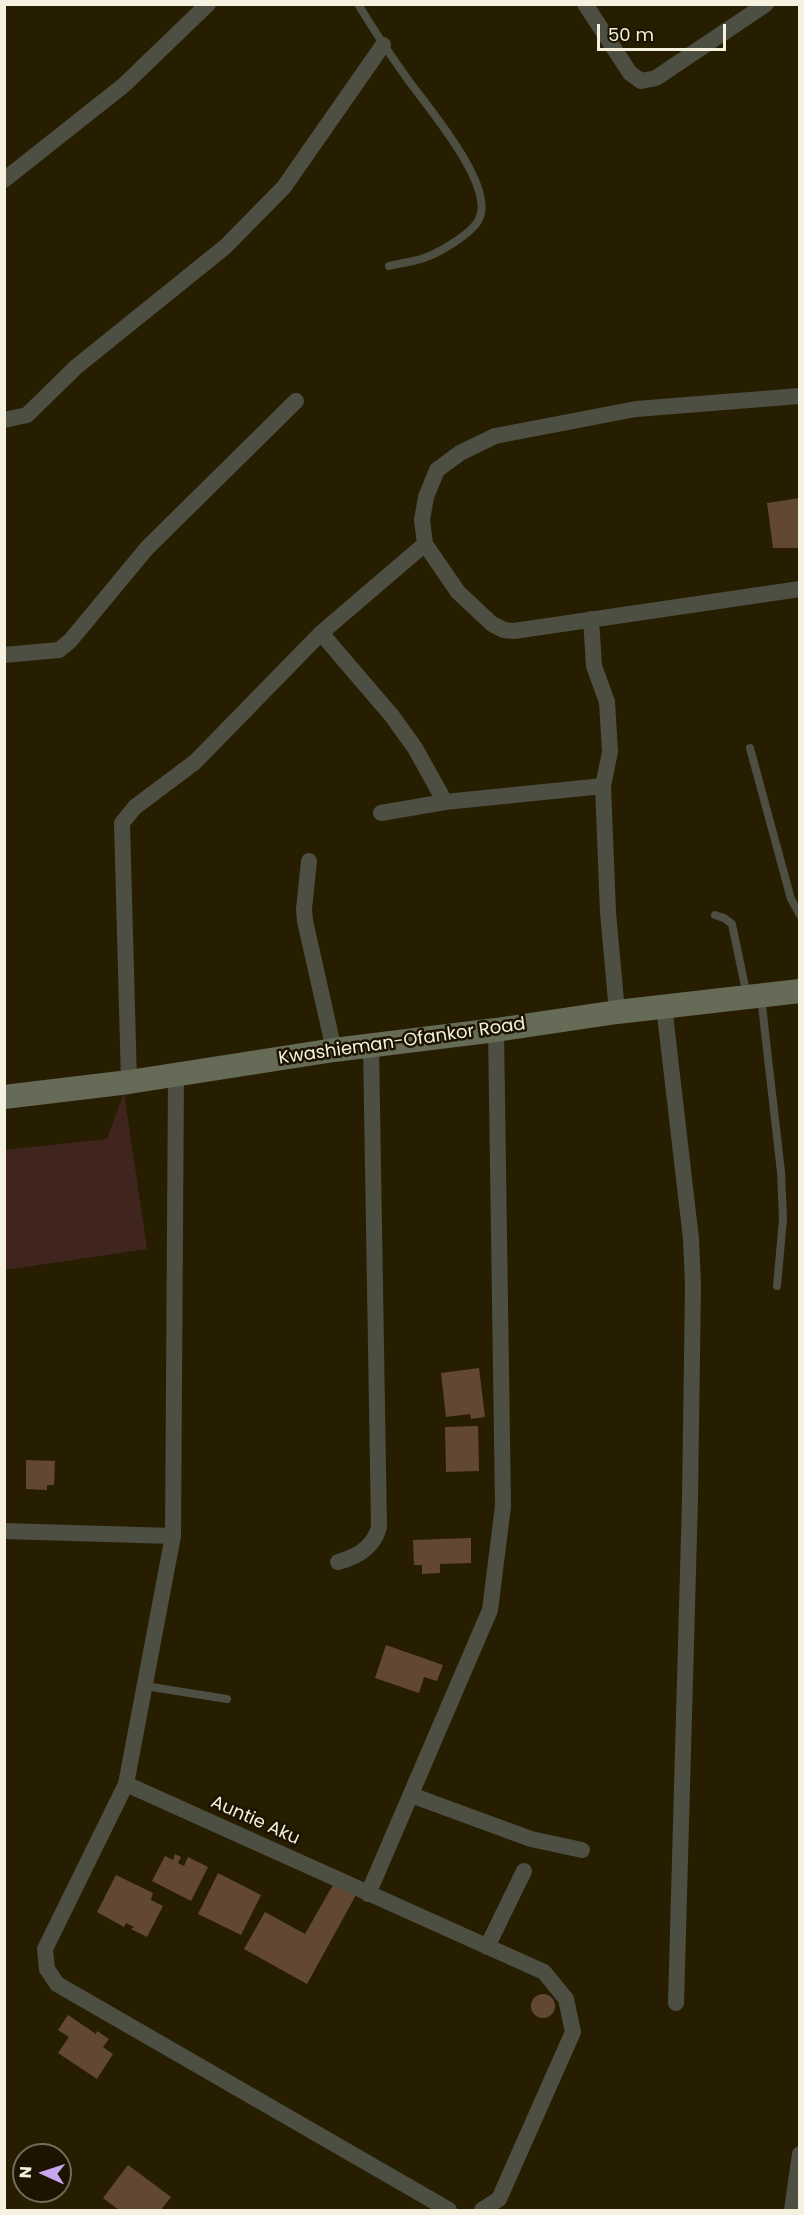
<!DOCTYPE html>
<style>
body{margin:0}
#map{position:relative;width:804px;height:2215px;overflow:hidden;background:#271d00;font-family:Poppins,sans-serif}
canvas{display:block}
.frame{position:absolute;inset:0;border:6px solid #f6f0de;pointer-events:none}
.north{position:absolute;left:12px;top:2143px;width:60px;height:60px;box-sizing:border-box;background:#1c1400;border:2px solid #736c59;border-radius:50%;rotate:273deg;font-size:16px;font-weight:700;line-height:24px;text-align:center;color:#f6f0de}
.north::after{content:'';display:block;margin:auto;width:21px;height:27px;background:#c8a6ef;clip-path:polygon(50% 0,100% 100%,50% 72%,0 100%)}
.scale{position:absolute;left:597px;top:24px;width:129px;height:27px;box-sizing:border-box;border:3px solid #f6f0de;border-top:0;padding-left:8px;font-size:18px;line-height:21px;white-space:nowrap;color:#f6f0de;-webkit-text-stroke:4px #1c1400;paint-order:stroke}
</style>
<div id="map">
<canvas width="804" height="2215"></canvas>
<div class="frame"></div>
<div class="north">N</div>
<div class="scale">50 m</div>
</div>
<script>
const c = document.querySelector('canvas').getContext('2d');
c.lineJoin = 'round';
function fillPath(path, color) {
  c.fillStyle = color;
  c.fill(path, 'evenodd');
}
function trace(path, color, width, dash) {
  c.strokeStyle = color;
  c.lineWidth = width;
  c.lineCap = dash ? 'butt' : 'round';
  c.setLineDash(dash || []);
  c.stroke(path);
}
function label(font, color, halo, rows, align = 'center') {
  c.font = font + ' Poppins,sans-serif';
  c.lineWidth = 5;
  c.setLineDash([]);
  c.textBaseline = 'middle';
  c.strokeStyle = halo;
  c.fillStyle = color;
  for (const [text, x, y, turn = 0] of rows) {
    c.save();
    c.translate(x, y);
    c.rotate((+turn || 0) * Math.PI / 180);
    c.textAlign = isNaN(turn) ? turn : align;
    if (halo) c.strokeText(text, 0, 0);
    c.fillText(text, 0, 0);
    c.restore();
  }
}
fillPath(new Path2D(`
 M124 1092 147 1249 5 1270 4 1150 107 1139Z`), '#40251f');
fillPath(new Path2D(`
 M800 498V548H773L767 503Z
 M479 1368 485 1417 471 1419 470 1414 446 1417 441 1373Z
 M478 1426 479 1471 446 1472 445 1427Z
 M26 1460 55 1461 54 1485H47V1490L26 1489Z
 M471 1538V1563L440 1564V1573L422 1574V1565H414L413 1540Z
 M386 1645 443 1665 437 1681 424 1677 419 1693 375 1678Z
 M175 1854 181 1857 178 1863 184 1866 188 1857 208 1867 191 1901 152 1881 165 1856 173 1860Z
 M218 1873 261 1895 241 1935 198 1914Z
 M116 1875 153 1893 151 1900 163 1906 147 1937 131 1929 134 1927 126 1923 124 1927 97 1912Z
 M334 1883 356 1895 307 1984 244 1949 265 1912 305 1934Z
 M531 2006a12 12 0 1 1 24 0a12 12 0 1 1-24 0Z
 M68 2015 96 2034 97 2031 109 2039 103 2047 113 2054 97 2079 58 2053 69 2037 58 2030Z
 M128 2165 171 2197 161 2210H119L103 2198Z`), '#624832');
trace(new Path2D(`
 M358 4C373 29 389 53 406 77 425 104 496 185 479 219 473 233 439 253 424 258 413 262 400 263 389 266
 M750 748 791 899 800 915
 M715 915 724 918 732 924 747 996
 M761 997 781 1172 783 1219 777 1286
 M145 1686 227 1699`), '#4c4f42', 8);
trace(new Path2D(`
 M585 4 630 73 641 81 656 78 766 4
 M4 180 124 85 208 4
 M800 396 636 409 495 436 460 453 437 470 426 497 422 520 425 544 458 592 492 624 504 630 514 631 800 589
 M4 420 27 415 76 367 225 247 284 187 383 45
 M591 619 594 666 607 702 610 752 603 786 608 912 617 1012
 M321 633 392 716 415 748 445 802
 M4 655 59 650 70 641 147 548 296 401
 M381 813 445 802 603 786
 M309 861 304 909 305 921 334 1050
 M664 1006 691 1239 693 1285 690 1499 676 2003
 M176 1074 173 1536 126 1784 45 1949 47 1969 57 1984 449 2210
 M129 1082 122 823 135 807 195 762 321 633 425 544
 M4 1531 173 1536
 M338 1562C357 1557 374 1547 379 1527L371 1046
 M126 1784 544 1972 566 1999 573 2032 499 2199 482 2210
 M411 1795 531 1839 582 1850
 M368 1894 490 1610 503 1506 496 1030
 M487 1947 524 1871
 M792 2210 800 2154`), '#4c4f42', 16);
trace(new Path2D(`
 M4 1097 129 1082 334 1050 496 1030 617 1012 800 991`), '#656b56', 24);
label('18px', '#f6f0de', '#1c1400', [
 ["Kwashieman-Ofankor Road",402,1042,-8],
 ["Auntie Aku",255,1821,24]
]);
</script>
